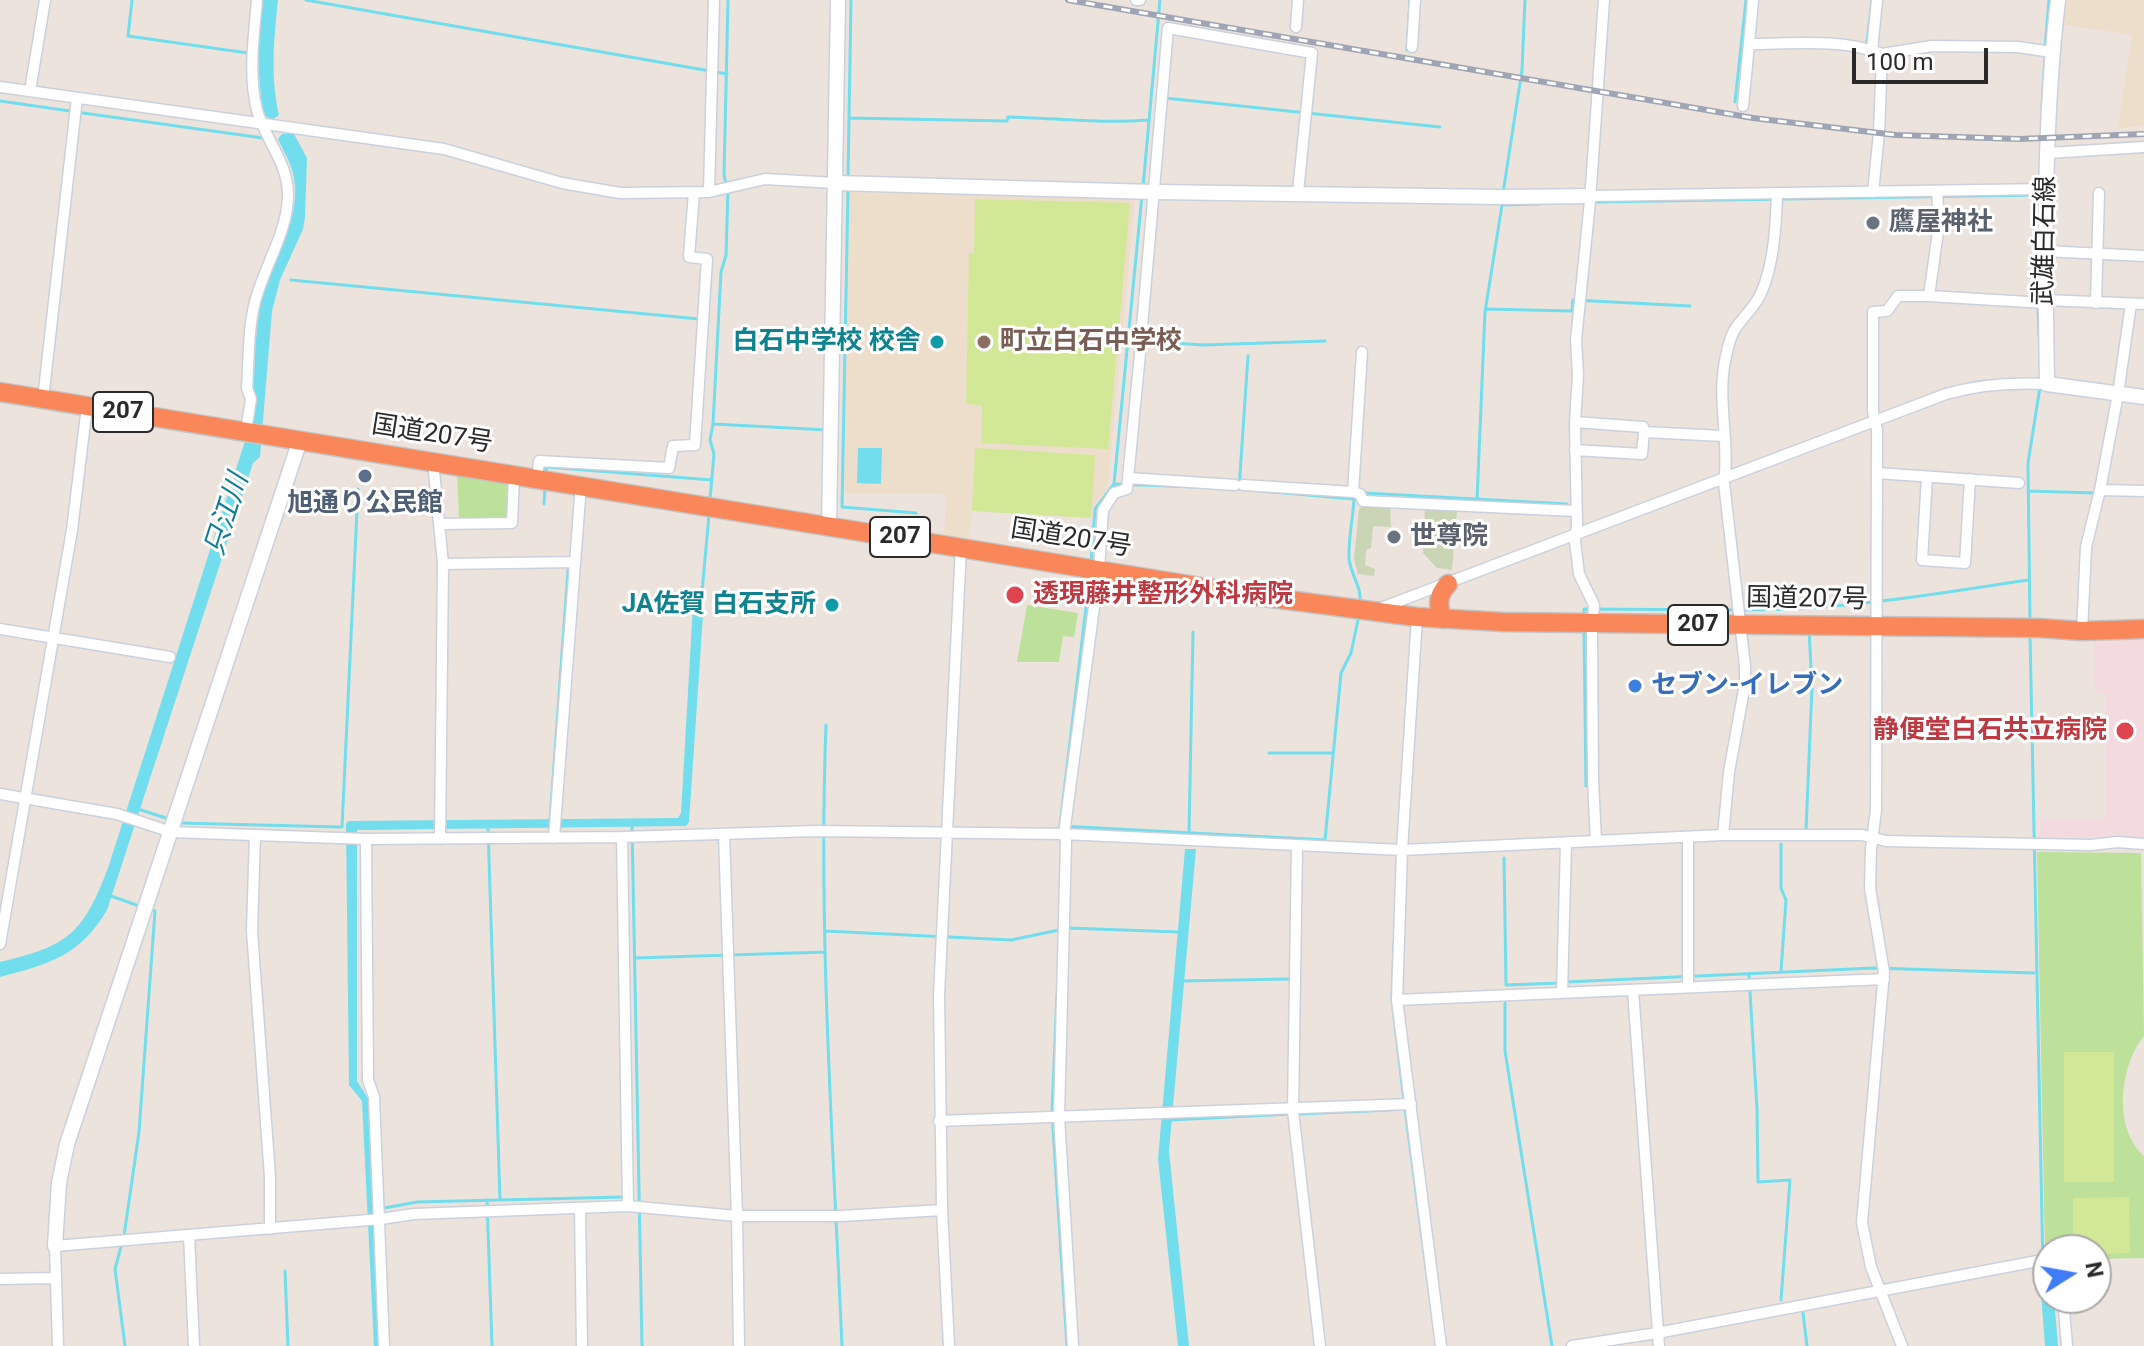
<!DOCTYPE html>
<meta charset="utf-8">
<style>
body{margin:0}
#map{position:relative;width:2144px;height:1346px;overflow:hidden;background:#ece3dd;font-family:Roboto,sans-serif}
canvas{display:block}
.north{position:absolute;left:2032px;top:1234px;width:80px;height:80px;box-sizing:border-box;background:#fff;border:2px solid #aaa;border-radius:50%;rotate:79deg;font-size:22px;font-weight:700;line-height:32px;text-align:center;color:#2a2a2a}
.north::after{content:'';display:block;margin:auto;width:28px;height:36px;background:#407cf6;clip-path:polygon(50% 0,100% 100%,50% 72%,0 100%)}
.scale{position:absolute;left:1852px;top:48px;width:136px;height:36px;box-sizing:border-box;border:4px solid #2a2a2a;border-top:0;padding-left:10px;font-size:24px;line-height:28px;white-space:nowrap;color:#2a2a2a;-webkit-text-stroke:6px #fff;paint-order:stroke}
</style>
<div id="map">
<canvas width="2144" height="1346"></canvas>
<div class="north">N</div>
<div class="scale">100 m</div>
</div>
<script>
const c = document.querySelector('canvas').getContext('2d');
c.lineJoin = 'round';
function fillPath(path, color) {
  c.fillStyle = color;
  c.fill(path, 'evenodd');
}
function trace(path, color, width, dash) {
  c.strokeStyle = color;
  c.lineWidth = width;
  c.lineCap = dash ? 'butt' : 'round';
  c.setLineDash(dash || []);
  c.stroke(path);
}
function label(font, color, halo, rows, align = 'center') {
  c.font = font + ' Roboto,"Noto Sans JP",sans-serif';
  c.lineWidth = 6;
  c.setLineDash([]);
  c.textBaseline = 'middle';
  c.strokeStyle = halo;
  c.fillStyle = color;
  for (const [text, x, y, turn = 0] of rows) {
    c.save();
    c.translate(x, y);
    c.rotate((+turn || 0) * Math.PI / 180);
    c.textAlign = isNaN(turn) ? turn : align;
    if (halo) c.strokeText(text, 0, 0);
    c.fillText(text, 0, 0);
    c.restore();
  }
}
fillPath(new Path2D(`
 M2062 0H2144V126L2118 128 2132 35 2060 24Z
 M849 192 1135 199 1108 486 1093 508 1091 518 972 511 969 540 944 535 946 494 844 493Z`), '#eddecc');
fillPath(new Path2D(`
 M2093 639 2144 640V837H2040V820L2106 819 2105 693H2095Z`), '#f3dadf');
fillPath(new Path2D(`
 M457 472 508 480V519L459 520Z
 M1027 605 1078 613 1074 637 1063 636 1059 662H1017Z
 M2037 852 2141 853 2144 1036C2119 1067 2113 1128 2144 1156V1258L2096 1259V1250H2048V1255L2045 1254Z`), '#bde19a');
fillPath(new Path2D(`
 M1365 505 1390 506 1391 527 1373 526 1371 548 1366 550 1365 565 1375 569 1374 576 1358 574 1354 559 1359 509Z
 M1425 508 1457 510 1452 570 1437 568 1423 553Z`), '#c9d5b4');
fillPath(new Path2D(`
 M975 199 1130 203 1108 449 981 443 982 405 966 404 969 253H974Z
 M975 448 1095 455 1091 518 972 511Z
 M2064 1052H2114V1182H2064Z
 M2129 1197 2130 1253 2096 1254V1250H2073V1198Z`), '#d2e896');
fillPath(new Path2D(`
 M262 0H278C274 39 270 76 279 115L272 120 264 115C256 76 259 39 262 0Z
 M290 133 294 134 307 158 305 217 303 229 280 280 272 311 260 457 253 463 107 910C80 956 49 964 0 977V962C68 946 83 934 108 868L245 441H251C255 397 252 351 260 307 268 263 302 224 294 178 292 165 284 152 278 139L282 134Z
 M858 448H882L881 484 857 483Z
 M701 598 704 600 689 822 686 826 357 830V1081L369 1100 379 1346H374L362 1101 349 1085 346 824 348 821 678 818 681 813 693 605Z
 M1185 849H1196L1169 1151 1189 1346H1178L1158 1159Z
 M2039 1266 2048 1267V1298H2054L2058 1346H2045Z`), '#72ddec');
trace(new Path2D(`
 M132 0 128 36 262 55
 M306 0 727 74
 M1867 42 1872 0
 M2045 48 2049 0
 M1407 50 1410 0
 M1165 98 1440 127
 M0 101 70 111
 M1735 102 1746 0
 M2042 108 2045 56
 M83 113 263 138
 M849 118 1007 121 1008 117C1055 118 1102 124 1149 120
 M848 177 851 0
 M726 184 724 175 728 0
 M1143 187 1160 0
 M848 189 842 507 916 513
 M728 192 726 255 721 272 713 424 828 430
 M1503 193 1522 70 1525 0
 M1594 202 2039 195
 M1502 205 1539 204
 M291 280 699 319
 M2037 300 2039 251
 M2038 307 2039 336
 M1486 309 1572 311 1573 300 1690 306
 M1145 341 1202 345 1325 341
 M546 472V467L712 480
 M1114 484 1197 487
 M1239 489 1248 356
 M1261 491 1354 499C1353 518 1348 540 1349 559 1351 575 1362 588 1360 603
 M2028 491 2095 493
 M1364 493 1567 504
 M710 499 714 454 710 440 713 424
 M1477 500 1485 312 1502 205
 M544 504 545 488
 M1091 563 1095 509 1114 484 1142 195
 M1090 574 1060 826 1325 840 1341 673 1351 653 1359 615
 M701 603 709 515
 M1743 610C1842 610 1930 595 2028 580
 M1584 615V609L1735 610
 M2030 623 2028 463 2040 387
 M1584 630 1586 786
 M2030 634 2043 1270
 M826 725C818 932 833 1139 842 1346
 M1269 753H1333
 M138 809 169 819
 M550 821 568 570
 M180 823 340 827
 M632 826 642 1346
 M342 827 358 489
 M488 828 500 1200
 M1806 830 1812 687 1809 630
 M1189 832 1193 632
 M1504 858 1506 985 1559 983
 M108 895 142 907
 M1067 928 1179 932
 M825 931 1011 940 1059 930
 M1394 942 1392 999 1404 1101
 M635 958 825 952
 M1781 971 1786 900 1781 888V844
 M1749 975 1757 1109 1758 1182 1790 1180 1781 1300
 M1181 981 1289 979
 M1566 982 1874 968 2034 973
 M1057 994 1052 1112 1067 1346
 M1505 1003V1051L1552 1346
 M1405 1109 1434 1327
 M1297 1114 1390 1110
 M1169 1120 1290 1114
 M487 1200 492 1346
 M379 1209 417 1202 623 1197
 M124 1236 139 1132 155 911 149 909
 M122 1243 115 1269 125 1346
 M285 1271 288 1346
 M1803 1313 1807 1346`), '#72ddec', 3);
const street = new Path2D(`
 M1136 0H1140
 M1753 0 1749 44C1791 44 1841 38 1882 54
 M1296 27 1298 0
 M1412 47 1415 0
 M1872 50 1877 0
 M0 87 444 149 562 183 620 193 709 192 765 179 835 183
 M30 91 45 0
 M1743 106 1749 44
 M2048 153 2144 147
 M709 192 714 0
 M1873 192 1879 133 1882 54 1932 46 2018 47 2052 52
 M1590 196 2045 189
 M2044 251 2144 256
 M1929 296 2045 303
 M2045 300 2144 304
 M2096 303 2099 193
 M1141 338 1168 28 1312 53 1298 192
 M43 399 77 98
 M1575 422 1643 427 1644 432
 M246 431 251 399 247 388C249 360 248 329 255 302 264 267 287 233 288 197 289 163 265 140 257 110 248 75 254 36 257 0
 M1575 450 1642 454 1644 432 1723 436
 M433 461 443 564 440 839
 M1877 473 2019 483
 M1927 477 1922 560 1965 563 1970 479
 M537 478 539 461 669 468 673 446 695 445 707 259 689 257 694 192
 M1128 478 1235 485
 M1243 485 1353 492 1360 494 1363 501 1575 511
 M2100 490 2144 491
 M1353 492 1362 352
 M440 524 512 523 514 475
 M443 564 574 562
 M1381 608 1946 394C1980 384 2011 382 2047 384
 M1417 617 1402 850 1397 1000 1441 1346
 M0 629 170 657
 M2082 631 2086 547 2100 490 2118 394 2131 304
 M0 794 117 814 171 832 366 839 622 837 815 831 1064 834 1402 850 1723 835H1862L1886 841 2091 845 2117 842 2144 844
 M255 835 252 931 270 1177V1229
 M724 835 737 1216 739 1346
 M1723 835 1729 772 1745 684V666L1724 483C1730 446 1717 399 1725 361 1727 352 1729 339 1734 331 1742 317 1756 307 1762 291 1774 263 1776 224 1777 194
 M622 837 628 1206
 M554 838 581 485
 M366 839 368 1080 374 1097 384 1346
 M1596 841 1593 780 1592 634 1594 605 1579 574 1575 542 1577 525 1575 422 1578 375 1576 340 1590 201 1604 0
 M1297 846 1293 1111 1320 1346
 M0 944 72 530 87 406
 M1688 987V837
 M1633 990 1659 1346
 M1562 993 1566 843
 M1397 1000 1884 979
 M939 1121 1411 1104
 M580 1208 582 1346
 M189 1236 194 1346
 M0 1279 54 1278
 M2063 1298 2067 1346
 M58 1346 55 1246 381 1219 414 1214 628 1206 737 1216H841L942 1210
 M949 1346 942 1210 939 995 961 547
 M1073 1346 1059 1117 1066 841 1064 834 1099 569 1103 510 1114 493 1127 489 1141 343
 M1572 1346 1657 1333 2048 1259
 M1902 1346 1871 1267 1862 1223 1884 972 1870 888 1871 849 1876 810 1877 430 1873 412V312L1887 311 1898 296H1929L1939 225 1937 191`);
const secondary = new Path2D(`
 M2058 0C2043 128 2045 256 2047 384L2144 397
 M835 183 1155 192 1500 197
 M1505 197 1590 196
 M829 526 838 0
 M55 1246 59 1183 67 1144 300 440`);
const highway = new Path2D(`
 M0 392 1257 596 1417 617 1503 622 2039 628 2082 631 2144 629
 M1442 619C1438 604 1437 596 1448 584`);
trace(street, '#cbd1dc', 13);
trace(secondary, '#cbd1dc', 17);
trace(highway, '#c3c3c3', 21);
trace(street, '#fff', 10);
trace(secondary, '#fff', 14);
trace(highway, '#fa8759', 18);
const rail = new Path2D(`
 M1068 0 1753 118 1896 135 2019 139 2144 134`);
trace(rail, '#9fa5b4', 6);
trace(rail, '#fff', 3, [9]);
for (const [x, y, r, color] of [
 [1873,223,8,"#6b7280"],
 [937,342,8,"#0f9aa8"],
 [984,342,8,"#8d6e63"],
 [365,476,8,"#5c6f8a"],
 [1394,537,8,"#6b7280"],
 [1015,595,10,"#e0444e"],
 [832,605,8,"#0f9aa8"],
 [1635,686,8,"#3f7fe0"],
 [2125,731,10,"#e0444e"]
]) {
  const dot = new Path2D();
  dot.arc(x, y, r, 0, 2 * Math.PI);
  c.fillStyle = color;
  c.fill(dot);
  trace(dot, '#fff', 3);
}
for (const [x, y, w] of [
 [123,412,60],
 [900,537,60],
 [1698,625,60]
]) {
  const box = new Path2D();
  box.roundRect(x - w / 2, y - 20, w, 40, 6);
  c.fillStyle = '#fff';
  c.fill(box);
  trace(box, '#2a2a2a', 2);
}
label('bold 24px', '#2a2a2a', null, [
 ["207",123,412],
 ["207",900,537],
 ["207",1698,625]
]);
label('bold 26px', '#5b616d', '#fff', [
 ["鷹屋神社",1889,223],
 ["世尊院",1410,537]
], 'left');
label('26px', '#2a2a2a', '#fff', [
 ["武雄白石線",2046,241,-89],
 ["国道207号",432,435,9],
 ["国道207号",1071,539,9],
 ["国道207号",1807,600,1]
]);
label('bold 26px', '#0d838f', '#fff', [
 ["白石中学校 校舎",921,342],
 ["JA佐賀 白石支所",816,605]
], 'right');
label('bold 26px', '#785e54', '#fff', [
 ["町立白石中学校",1000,342]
], 'left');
label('bold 26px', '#4e5e75', '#fff', [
 ["旭通り公民館",365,504]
]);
label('bold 26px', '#be3a42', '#fff', [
 ["透現藤井整形外科病院",1033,595],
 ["静便堂白石共立病院",2107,731,"right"]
], 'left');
label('bold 26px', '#366cbe', '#fff', [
 ["セブン-イレブン",1651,686]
], 'left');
label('italic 28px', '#107d98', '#fff', [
 ["只江川",228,515,-72]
]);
</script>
